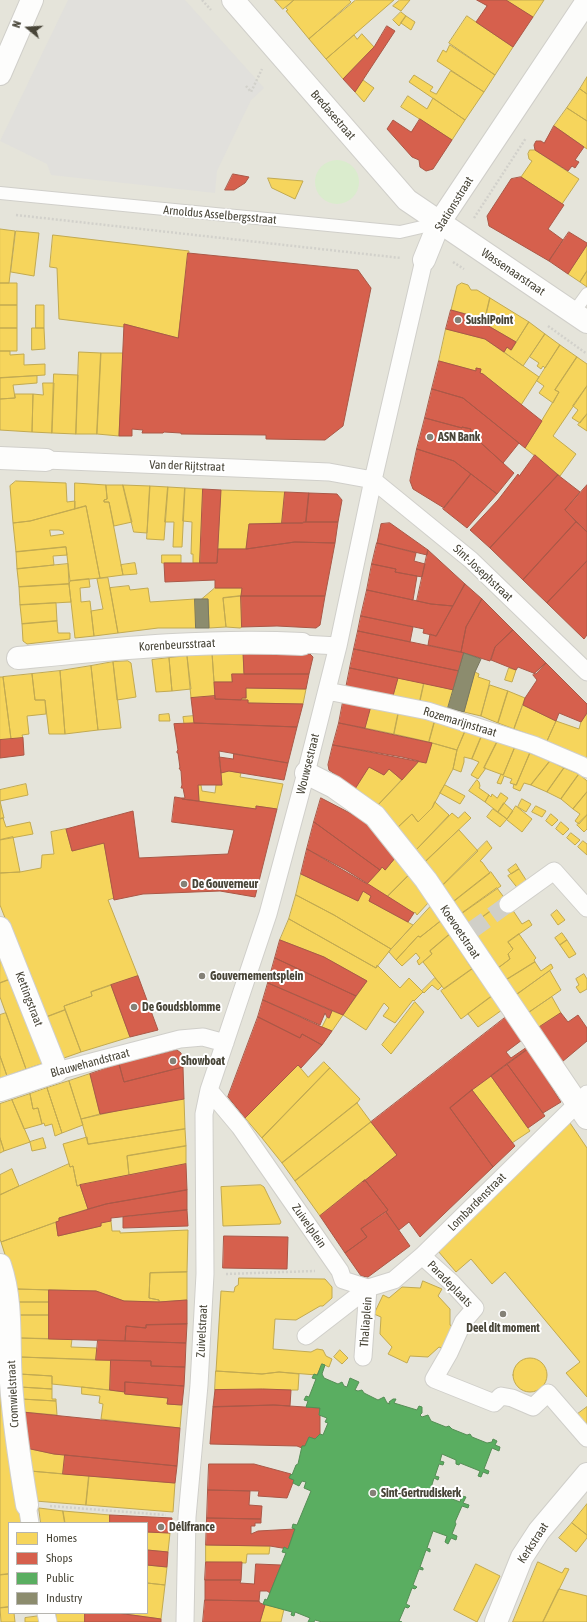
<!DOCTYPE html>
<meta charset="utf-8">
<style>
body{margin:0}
#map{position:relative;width:587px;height:1622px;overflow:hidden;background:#f2f1ec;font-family:"Asap Condensed",sans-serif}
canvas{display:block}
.legend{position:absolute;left:8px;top:1522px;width:140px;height:92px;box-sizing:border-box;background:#fff;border:1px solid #b6b5af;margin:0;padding:5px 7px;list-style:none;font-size:12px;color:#484538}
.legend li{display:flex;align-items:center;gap:8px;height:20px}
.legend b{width:20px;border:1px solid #b6b5af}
.north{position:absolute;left:8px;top:8px;width:40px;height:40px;-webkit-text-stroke:3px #fff;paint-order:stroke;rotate:288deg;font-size:11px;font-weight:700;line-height:16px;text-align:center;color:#484538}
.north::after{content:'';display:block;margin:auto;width:14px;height:18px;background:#484538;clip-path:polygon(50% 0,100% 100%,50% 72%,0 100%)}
</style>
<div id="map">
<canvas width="587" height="1622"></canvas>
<ul class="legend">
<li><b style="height:11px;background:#f6d55c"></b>Homes</li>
<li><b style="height:11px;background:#d6604d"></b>Shops</li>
<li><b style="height:11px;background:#5aae61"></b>Public</li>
<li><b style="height:11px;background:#8c8c6e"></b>Industry</li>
</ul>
<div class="north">N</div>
</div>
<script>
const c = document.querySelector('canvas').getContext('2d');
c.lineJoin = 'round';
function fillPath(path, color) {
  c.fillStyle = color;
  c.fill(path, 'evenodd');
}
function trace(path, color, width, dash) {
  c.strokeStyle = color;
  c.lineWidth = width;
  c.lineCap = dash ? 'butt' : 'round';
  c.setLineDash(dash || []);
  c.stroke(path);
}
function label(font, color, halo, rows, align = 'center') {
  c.font = font + ' "Asap Condensed",sans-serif';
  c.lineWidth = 4;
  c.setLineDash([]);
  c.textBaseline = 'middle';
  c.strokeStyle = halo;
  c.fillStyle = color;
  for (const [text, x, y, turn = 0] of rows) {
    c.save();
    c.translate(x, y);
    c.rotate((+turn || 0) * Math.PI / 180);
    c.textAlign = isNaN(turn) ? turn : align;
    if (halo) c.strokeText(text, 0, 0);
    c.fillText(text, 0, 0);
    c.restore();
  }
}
fillPath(new Path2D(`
 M0 0H587V1622H0ZM9 1523H147V1613H9Z`), '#e5e4da');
fillPath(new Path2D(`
 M315 182a22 22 0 1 1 44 0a22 22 0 1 1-44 0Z`), '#daeccd');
fillPath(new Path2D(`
 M68 0H185L264 88 251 100 217 171 215 193 51 175 47 164 0 141Z`), '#e1e0dc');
const homes = new Path2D(`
 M275 0H294L283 9Z
 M294 0H349L351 2 309 39 286 11 288 10 286 8Z
 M356 0H394L326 59 309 39Z
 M400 0H410L401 11 393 6Z
 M506 0H544L533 17Z
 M401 12 406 16 399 26 393 20Z
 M406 16 415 22 411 30 401 23Z
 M467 16 513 47 495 75 449 43Z
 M362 34 374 47 343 79 326 59 354 35 357 39Z
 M450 45 495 75 484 92 437 61 443 50 446 52Z
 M451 71 484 92 465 120 409 82 414 75 433 87 430 91 436 94Z
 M587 77V94L580 89Z
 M363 80 374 88 364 102 355 92Z
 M580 89 587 94V121L567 108Z
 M408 96 427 109 433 98 465 120 452 140 401 107Z
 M567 108 587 121V149L554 126Z
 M530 150H535L579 179 562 204 521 177 532 161 529 159 528 154Z
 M268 178 303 181 295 199 272 188Z
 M0 229 15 231 9 283H0Z
 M16 231 39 233 34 276 11 272Z
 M53 235 189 251 178 338 124 324V327L59 319 57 268 50 267Z
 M587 245V271L580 282 568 274Z
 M587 271V287L580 282Z
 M0 283H17V305H0Z
 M462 283 468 285 471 290H477L490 298 485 319 451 310 457 286Z
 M490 298 529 322 516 342 485 324 486 320 485 319Z
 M0 305H17V328H0Z
 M36 305H44V328H36Z
 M529 322 545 334 523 366 504 352 507 347 511 350Z
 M0 328H17V351H0Z
 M32 328H44L45 349 32 350Z
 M446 329 485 339 539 377 521 405 483 374 480 373 481 369 476 368V371L439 361Z
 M545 334 560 345 545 368 543 366 541 369 537 366 539 363 530 357Z
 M560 345 577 357 555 390 559 392 553 403 539 393 544 386 537 381Z
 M0 351H10V355L24 354V365L45 364V375L0 378Z
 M79 352 101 353 97 434H76Z
 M101 353H123L119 436 97 434Z
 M577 357 587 364V386L553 436 576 454 560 476 525 448 559 392 555 390Z
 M54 374 78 375 76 434 52 433Z
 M37 376V383L13 385 15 398 0 399V378Z
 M43 383H54L52 433 32 432 33 394 43 395Z
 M587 386V414L580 423 572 418 578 410 573 406Z
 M15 394H33L32 432 0 430V399L15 398Z
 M587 414V431L578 425Z
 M16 481 66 483 67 502 75 501V509L30 521 13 523 10 486Z
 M75 483 106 485 107 499 104 500V502H109L123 575 100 578 86 506 75 509Z
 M106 485H123L132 522 114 526 109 502H104V500L107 499Z
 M123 485 150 486 147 533 134 532Z
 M150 486 168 487 164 540 147 539Z
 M168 487 185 488 182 547H173L174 522H165Z
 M185 488 203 489 200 563H193V554H191L192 522 183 521Z
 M221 490 285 492 282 523 249 524 246 549H218Z
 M86 506 100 578 70 581 66 547 16 552 13 523 30 521ZM50 530H59L63 531 64 534 51 536Z
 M66 547 67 555 53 556 54 565 17 569 16 552Z
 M162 555H181V563H162Z
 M135 563 137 574 123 575 121 565Z
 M68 564 69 584 19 587 17 569Z
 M108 578 118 633 94 636 91 611 103 609 97 579Z
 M89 579 90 587 80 588 81 602 90 601 94 636 75 638 69 584 70 581Z
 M69 584 71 602 20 605 19 587Z
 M129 586 130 590 148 588 150 602 195 599 196 628H158L118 633 110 588Z
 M215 588H242L241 596 223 598 226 627 209 628 208 599H202Z
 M241 596 242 627 240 628 226 627 223 598Z
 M56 603 57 621 22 624 20 605Z
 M57 621 58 633H70V639L27 644 23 641 22 624Z
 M243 651 244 674H232V682H214L212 653Z
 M212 653 215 696 191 698 187 656Z
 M187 656 191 689 172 691 169 658Z
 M169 658 172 691 156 692 152 660Z
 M128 661 131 663 136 697 117 700 113 662Z
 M113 662 121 728 98 730 91 666Z
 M91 666 98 730 65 734 60 671Z
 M509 668 516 670 512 682 505 680Z
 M60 671 65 734H49L45 700H35L32 674Z
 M475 672 479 674 478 677 490 681 481 716 464 712Z
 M32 674 35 700H45L46 714 27 716 29 734 22 735 23 738 11 739 3 677Z
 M0 677H3L11 739 0 740Z
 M398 678 424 683 420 701 393 696Z
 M424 683 454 690 448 708 420 701Z
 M490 685 508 691 498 723 481 716Z
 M246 688 306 689 303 704 248 703V700H241L242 698H246Z
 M508 691 525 698 514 729 498 723Z
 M523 705 556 721 547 741 514 729Z
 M371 706 399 710 394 734 365 728Z
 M399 710 435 720 429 742 394 734Z
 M587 713V759L547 741 556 721 579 729 581 722Z
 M169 714 170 721H159V715Z
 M194 716V723L184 724 183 717Z
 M435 720 466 729 457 750 429 742Z
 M466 729 482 735 472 759 464 757V762L461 772 453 769 457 750Z
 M482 735 498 740 484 768H486L478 779 471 775 479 762 472 759Z
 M498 740 515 747 503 775 484 768Z
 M432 743 457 750 453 769 432 808 418 822 412 814 397 828 377 806 419 761 426 763Z
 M515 747 530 753 516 785 510 783 512 779 504 776 501 784 497 783 501 774 503 775Z
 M530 753 550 761 531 785 524 783 520 791 513 788 514 784 516 785Z
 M550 761 564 768 547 792 531 785Z
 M369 767 384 775 389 769 402 780 377 806 355 789Z
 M564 768 579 774 561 799 547 792Z
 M229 771 241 773 240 777 283 784 277 809 256 806V809L199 801 198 785H201L202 791 215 793 216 785H222L221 773Z
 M579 774 587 781V792L573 809 561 799Z
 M477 780 479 782 480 786 479 788 489 795 485 802 469 791Z
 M26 784 28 795 0 801 4 818 0 819V790Z
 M445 785 465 796 460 804 440 793Z
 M587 792V815L579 824 575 821 580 814 573 809Z
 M501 793 508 798 498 812 485 802 489 795 491 797 492 794 497 798Z
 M522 799 531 804 526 812 518 807Z
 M435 802 449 815 416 850 397 828 412 814 418 822 432 808Z
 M504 803 513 811 507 819 498 812Z
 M516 806 532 819 522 832 507 820Z
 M536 806 546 811 542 817 532 812Z
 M493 809 507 819 500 827 487 817Z
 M465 812 471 818 425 862 416 850 452 813 458 818Z
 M551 814 558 820 552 826 546 821Z
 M587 815V829L584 832 577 825Z
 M3 818 6 827 30 822 33 834 0 840V819Z
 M561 822 569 829 563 835 556 829Z
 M66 829 72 851 104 843 114 898 108 900 138 976 91 992 92 996 64 1006 65 1010 44 1018 0 905V873L20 872 41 868 42 855 54 854 51 832Z
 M459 830 478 851 442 886 425 862Z
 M571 833 580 840 575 845 567 838Z
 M13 837 20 872 0 873V840Z
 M487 841 492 848 480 861 482 862 490 873 453 902 442 886Z
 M583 841 587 844V855L578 847Z
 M396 857 410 874 387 897 367 884 382 867 385 870Z
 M516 864 519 869 511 874 508 870Z
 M519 869 528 883 519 890 508 876Z
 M491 872 501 886 461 914 453 902Z
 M301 874 358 901 363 891 371 896 369 901 413 925 391 949 334 915 296 895Z
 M410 874 429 902 417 915 415 912 414 913 387 897Z
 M497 888 506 900 470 926 461 914Z
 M296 895 334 915 391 949 376 968 289 919Z
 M506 900 522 924 529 920 532 925 508 942 513 949 508 954 510 959 498 968 470 926Z
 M432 905 442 920 420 937 418 936 396 960 389 952Z
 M557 910 565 920 558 925 551 915Z
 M289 919 376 968 377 965 400 988 409 978 423 992 414 1001 413 1000 395 1023 383 1016 389 1008 384 1003 366 1030 343 1015 367 981 324 957 280 940Z
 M442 920 450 934 430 951 432 954 419 965 417 961 420 958 416 953 402 966 396 960 418 936 420 937Z
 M562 933 567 940 560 945 555 938Z
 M450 934 472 969 444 989 423 962 432 954 430 951Z
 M519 934 536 958 534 960 535 962 506 980 498 968 510 959 508 954 513 949 508 942Z
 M567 940 576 954 569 958 560 945Z
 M0 953 11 979 0 983Z
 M535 962 541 971 551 964 553 968 516 995 506 980Z
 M472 969 492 996 461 1019 441 991Z
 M550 971 561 990 528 1013 516 995Z
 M584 974 587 979V989L580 993 576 987 579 985 576 979Z
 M435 978 442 986 438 990 432 985 424 993 422 991Z
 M11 979 44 1063 26 1069 0 997V983Z
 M111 985 130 1037 81 1052 64 1006 92 996 91 992Z
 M492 996 502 1010 478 1027 468 1014Z
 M552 997 561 1013 538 1028 528 1013Z
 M415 1002 424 1012 391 1054 382 1045Z
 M65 1010 81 1052 64 1058 59 1056 44 1018Z
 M332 1011 343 1015 332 1031 322 1027 327 1017 329 1018Z
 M6 1013 26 1069 7 1076 0 1056V1015Z
 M0 1056 7 1076 0 1078Z
 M324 1062 330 1068 262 1138 245 1118 298 1065 308 1077Z
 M330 1068 360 1099 357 1103 282 1163 262 1138Z
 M90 1074 100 1114 81 1119 69 1081Z
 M491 1076 530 1131 512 1143 472 1090Z
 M69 1081 83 1125 62 1133 47 1088Z
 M47 1088 62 1133 55 1136 52 1124 45 1126 44 1123 42 1124 38 1108 33 1109 30 1094Z
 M30 1094 33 1109 38 1108 42 1124 24 1129 12 1100Z
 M184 1099 185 1129 88 1144 81 1119 129 1108Z
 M12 1100 30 1142 4 1151 0 1138V1104Z
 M357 1103 371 1122 295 1181 282 1163Z
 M371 1122 397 1155 320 1216 295 1181Z
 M570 1123 587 1148V1397L566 1373 580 1362 505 1272 492 1284 471 1259 456 1272 438 1251Z
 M185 1129 186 1146 127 1156 129 1175 77 1186 73 1166 70 1167 63 1144 87 1137 88 1144Z
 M0 1138 4 1151 0 1153Z
 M43 1138 46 1148 32 1151 30 1142Z
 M186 1146V1164L129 1175 127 1156Z
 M69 1164 70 1167 73 1166 77 1186 80 1185 88 1209 59 1218V1221L1 1242 0 1239V1195Z
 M12 1169 19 1186 0 1195V1175Z
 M261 1185 264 1187 281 1222 280 1224 223 1226 221 1187Z
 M111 1221 112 1231H120V1233L188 1230 187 1272 150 1273 149 1298 159 1300V1302L124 1301 96 1291 16 1289 1 1242 56 1222 58 1236 101 1226V1223Z
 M187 1272V1300L159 1302V1300L149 1298 150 1273Z
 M239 1278 325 1279 332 1287V1298L323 1306H320L296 1320 275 1319 273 1349 311 1352 317 1349 323 1350 326 1356 332 1359 329 1367 322 1364 317 1375 279 1372 262 1374 216 1371 221 1291 234 1292 235 1287 238 1285Z
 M423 1281 442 1289 438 1296 450 1309V1325L458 1329 448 1351 439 1347 428 1357 410 1356 407 1363 388 1354 392 1347 380 1334 381 1317 374 1314 383 1295 389 1298 402 1287 420 1288Z
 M16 1289 49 1290V1302H17Z
 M17 1302H49V1315H18Z
 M18 1315H49V1339L20 1338Z
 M20 1338 72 1339 71 1347 97 1348 96 1360 20 1357Z
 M340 1350 348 1358 342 1364 334 1357Z
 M20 1357 111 1360 110 1390 52 1384V1376L19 1374Z
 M513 1375a17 17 0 1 1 34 0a17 17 0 1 1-34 0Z
 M216 1371 262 1374 279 1372 299 1374 298 1390H215Z
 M19 1374 52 1376V1389L20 1387Z
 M20 1387 52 1389V1399H56V1401L21 1399Z
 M82 1387 125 1392V1394L168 1398 167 1404 182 1405 180 1428 101 1419 103 1404 99 1403 100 1396 82 1394Z
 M3 1388 23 1523H9V1574L0 1575V1389Z
 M21 1399 56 1401 57 1415 22 1412Z
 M587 1407V1430L575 1416Z
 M26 1448 54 1454 65 1455 63 1474 30 1471Z
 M30 1471 89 1476 86 1505 35 1501Z
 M89 1476 175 1483 173 1512 86 1505Z
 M587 1504V1535L572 1523Z
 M39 1508 63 1511 65 1523H41Z
 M63 1511 110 1515V1523H65Z
 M572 1523 587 1535V1538L576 1552 559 1538Z
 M147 1532 170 1533 168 1552 147 1550Z
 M206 1545 270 1546 269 1554H247L246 1563 206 1562Z
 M538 1562 562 1573 565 1568 569 1569 543 1622H513Z
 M476 1564 500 1576 477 1622 454 1610Z
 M147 1565 167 1567 165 1585 147 1583Z
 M9 1574V1607L0 1608V1575Z
 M147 1583 165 1585 161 1619 118 1613H147Z
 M559 1589 587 1596V1622H543Z
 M265 1605 284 1609 281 1622H260Z
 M9 1607V1613H14L15 1622H1L0 1608Z
 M56 1613H85V1622H57Z
 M40 1616 41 1622H25V1618Z`);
fillPath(homes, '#f6d55c');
trace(homes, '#c2aa51', 1);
const shops = new Path2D(`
 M477 0H506L533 17 513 47 476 22 487 6Z
 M387 26 395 31 355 92 343 79 374 47Z
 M420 119 452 140 433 169 426 171 420 167 419 160 412 157 387 129 393 120 411 132Z
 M554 126 584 147 575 160 579 162 575 168 572 166 568 171 535 150 534 145 536 141H541L544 143Z
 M233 174 249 177 245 183 234 190H225Z
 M521 177 564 205 548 229 563 240 549 261 489 226 487 216 511 179Z
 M569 232 587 243V245L568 274 549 261Z
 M188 253 358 270 371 288 343 426 325 440 266 439V435L181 434V433L164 432 163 433H142L143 430 132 429V436H119L124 324 178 338Z
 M451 310 486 320 485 324 516 342 511 350 507 347 504 352 485 339 446 329Z
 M439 361 476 371V368L481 369 480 373 483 374 542 421 525 448 463 398 432 389Z
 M432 389 463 398 519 443 503 463 470 433 471 429 462 427V428L425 418Z
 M425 418 462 428V427L471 429 470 433 514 473 497 494 454 461 417 449Z
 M417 449 454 461 471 474 444 508 413 489 410 481Z
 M535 455 558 475 490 548 470 530 498 500 518 474 519 476Z
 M471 474 497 494 467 528 443 509Z
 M558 475 580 492 565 510 576 522 523 580 490 548Z
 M587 485V532L565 510Z
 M203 489 221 490 217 563H200Z
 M285 492 309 493 306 522 302 523H282Z
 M309 493 337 494 342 500 338 522H306Z
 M304 522H338L335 543 295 542 246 549 249 524 302 523Z
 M576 522 587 532V561L547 603 523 580Z
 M390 523 428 550 427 555 377 543 381 524Z
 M295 542 335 543 325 596H241L242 588H215V580L165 582 164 563H217L218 549H246Z
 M377 543 416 553 414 561 425 564 422 577 395 572 396 569 372 564Z
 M428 550 465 584 453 606 431 604 417 601Z
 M587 561V635L584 639 547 603Z
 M372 564 396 569 395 572 417 576 413 600 367 590Z
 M465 584 482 599 466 627 461 652 428 645 430 634 436 636Z
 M367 590 431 604 453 606 436 636 423 633 424 629 361 616Z
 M241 596H325L320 625 316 628 277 626 242 627Z
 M482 599 513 630 495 647 490 661 461 652 466 627Z
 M361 616 413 627 410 642 358 631Z
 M513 630 546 663 536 674 518 667 516 670 491 660 495 647Z
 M358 631 464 653 459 671 354 649Z
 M354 649 459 671 454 690 350 668Z
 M257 650 310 654 313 657 309 674H244L243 651Z
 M546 663 587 704V713L581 722 559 713 556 721 523 705 525 698 537 680 533 675Z
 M350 668 398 678 393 696 346 688Z
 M232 674H309L306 689 246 688V698H242L241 700 215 699 214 682H232Z
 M215 696V699L248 700V703L303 704 297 727 194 723 191 698Z
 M343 702 371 706 365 728 339 723Z
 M194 723 297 727 288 763 219 751 222 785H198L199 801 182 799 181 798H185L183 788H181L182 785 181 771 179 768H180L178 753H177V751L178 750 174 724Z
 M339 723 432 743 426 763 333 745Z
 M23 738 24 755 0 758V740Z
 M333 745 402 757 419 761 402 780 389 769 384 775 369 767 355 789 329 770 328 765Z
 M234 754 288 763 284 780 229 771 221 773 219 757 233 759Z
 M175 797 181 798 182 799 256 809V806L277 809 255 897 220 891 143 894 114 900 104 843 72 851 66 829 133 811 139 858 228 854 234 830 172 822Z
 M321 798 371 824 396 857 385 870 382 867 380 870 314 822Z
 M314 822 380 870 367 884 307 849Z
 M307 849 346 870 414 913 408 922 369 901 371 896 363 891 358 901 301 874Z
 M280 940 324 957 367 981 356 996 275 958Z
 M275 958 356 996 343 1015 268 983Z
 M138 976 158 1030 130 1037 111 985Z
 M268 983 332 1011 329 1018 327 1017 325 1013 320 1025 263 1000Z
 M263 1000 322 1027 332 1031 322 1045 302 1034 300 1038 258 1017Z
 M561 1013 568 1022 578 1015 587 1028V1041L562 1062 538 1028Z
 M258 1017 300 1038 302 1034 322 1045 301 1068 298 1065 245 1118 228 1097Z
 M506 1017 522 1040 506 1052 511 1058 527 1047 528 1049 472 1090 450 1108 493 1167 420 1237 409 1222 399 1230 386 1212 388 1210 365 1180 363 1182 397 1155 371 1122Z
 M528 1049 561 1102 543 1113 507 1064Z
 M177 1050 181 1053 183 1067 124 1082 119 1064Z
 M119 1064 124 1082 183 1067 184 1099 100 1114 90 1074Z
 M507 1064 545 1116 528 1128 491 1076Z
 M472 1090 515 1146 493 1167 450 1108Z
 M186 1164 187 1190 106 1204 88 1209 80 1185Z
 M365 1180 388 1210 361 1229 367 1237 345 1253 320 1216Z
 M187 1190V1210L111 1218V1221L101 1223V1226L58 1236 56 1222 59 1221V1218L106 1204Z
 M187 1210 188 1226 123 1228V1217Z
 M386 1212 410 1246 368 1277 361 1276 345 1253 367 1237 361 1229Z
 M224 1236 288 1237 287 1269 223 1268Z
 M49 1290 96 1291 124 1301 159 1302 187 1300V1324L146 1325V1328L126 1326 125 1341 49 1339Z
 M187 1324 186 1343 125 1341 126 1326 146 1328V1325Z
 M98 1340 186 1343 185 1367 151 1366V1361L96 1360Z
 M111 1360 151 1361V1366L185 1367 184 1386 125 1382V1392L110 1390Z
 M125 1382 184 1386 182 1405 167 1404 168 1398 125 1394Z
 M263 1389 291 1390 290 1406 274 1405 213 1407 215 1390Z
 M274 1405 320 1408V1434L315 1439 309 1437 305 1446H302V1448L297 1446 210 1444 213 1407Z
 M22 1412 180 1428 177 1466 54 1454 26 1448Z
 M65 1455 177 1466 175 1483 63 1474Z
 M209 1464H254L291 1474 289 1478 294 1480 287 1498 258 1496 259 1491 208 1490Z
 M208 1490 250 1491 249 1505 262 1506 261 1519 207 1518Z
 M110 1515 172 1518 170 1533 147 1532V1523H110Z
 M207 1518 261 1519V1523H255V1526H251V1534L258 1531 295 1529 288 1549 270 1546 206 1545Z
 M147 1550 168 1552 167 1567 147 1565Z
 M206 1562H242L241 1580H205Z
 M256 1564 281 1565 270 1593 267 1591H260L259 1601 205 1600V1580H241L240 1583 254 1584Z
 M205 1600 259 1601 260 1603 265 1605 260 1622H203Z
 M85 1613H117L161 1619V1622H85Z`);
fillPath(shops, '#d6604d');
trace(shops, '#ab5847', 1);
const public = new Path2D(`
 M322 1364 325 1365 322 1374 324 1378 338 1384 342 1382 344 1386 347 1387 350 1378 359 1382 355 1390 358 1391 362 1390 364 1393 378 1400 384 1397 387 1403 390 1404 389 1402 393 1399H396L394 1403 417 1410 419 1406 422 1407V1413L420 1415 422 1417 428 1415 431 1421 446 1427 449 1426 452 1429 467 1435 470 1434 472 1437 487 1443 492 1442 493 1439 497 1441 495 1445 500 1447 499 1451 492 1448 484 1469 489 1471 488 1474 483 1472 481 1477 478 1476 480 1471 460 1463 459 1465 456 1464V1460L442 1454 440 1461 444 1462 443 1465 439 1464 435 1476 439 1477 438 1480 434 1478 430 1491 443 1496 446 1490 449 1491 447 1497 460 1502 462 1496 466 1497 463 1503 469 1505 468 1508 462 1506 455 1522 456 1524 452 1534 457 1536 456 1540 451 1538 448 1544 445 1542 447 1536 433 1531 427 1548 430 1549V1552L426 1550 420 1567 423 1568V1570L419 1569 413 1585 417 1587 415 1589 412 1588 406 1604 410 1606 408 1608 405 1607 399 1621 402 1622H322L315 1620 314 1622H308L310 1618 295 1612 294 1616 291 1615 292 1612 263 1604 265 1599 267 1600 286 1553 282 1552 284 1547 288 1549 295 1529 292 1528 293 1524 297 1525 311 1491 304 1488 306 1482 302 1481 299 1486 293 1483 294 1480 289 1478 291 1474 292 1475 296 1465 298 1464 302 1446H305L309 1437 315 1439 320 1434 323 1435 328 1423 325 1422 327 1418 319 1415 320 1408 306 1407 308 1401 304 1400 306 1396 309 1397 316 1379 312 1378 314 1374 317 1375Z`);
fillPath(public, '#5aae61');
trace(public, '#558e55', 1);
const industry = new Path2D(`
 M195 599H208L209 628H196Z
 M464 653 481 659 475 672 464 712 448 708Z`);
fillPath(industry, '#8c8c6e');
trace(industry, '#78775e', 1);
trace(new Path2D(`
 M472 930 508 904`), '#d0cfc8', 17, [17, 8]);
const service = new Path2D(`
 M0 193 400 232 439 223
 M574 312 587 294`);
const pedestrian = new Path2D(`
 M46 460 329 472 373 480 471 560 587 672
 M302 644 338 646
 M327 691 428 711 534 745 581 765 587 769
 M508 904 554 871 587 908
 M57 1071 180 1039 203 1037 225 1043
 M209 1090 240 1127 340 1271 343 1280 368 1288
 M422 1256 451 1282 475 1308 463 1322 449 1353 434 1379 494 1403 501 1396 512 1398 533 1407 548 1393 587 1438
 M306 1336 368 1288 394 1280 422 1256 587 1094
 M363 1357 368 1288
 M27 1505 30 1523
 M46 1613 48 1622
 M185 1622 187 1517 199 1385 205 1274 204 1114 209 1090 268 914 306 773 338 646 373 480 424 260`);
const minor = new Path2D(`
 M424 260 439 223
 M0 458 46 460
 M18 658C112 649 207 639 302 644
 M306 773 334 787 375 816 426 880 587 1118
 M0 928 57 1071 0 1090
 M0 1265C13 1303 8 1344 11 1383 14 1424 20 1464 27 1505
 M496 1622 522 1557 539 1531 587 1474`);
const tertiary = new Path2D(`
 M233 0 407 200 587 322
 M0 74 32 0
 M439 223 587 1`);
trace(service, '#d0cfca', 14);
trace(pedestrian, '#d0cfca', 19);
trace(minor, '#d0cfca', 24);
trace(tertiary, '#d0cfca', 24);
trace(new Path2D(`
 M202 0 211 10
 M246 86 251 92 262 69
 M16 215 401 258
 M474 218 526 138
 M453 262 464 269
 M548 326 587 354
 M226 1274 315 1271
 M50 1506 166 1515`), '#d2d1cb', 2.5, [2, 2]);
trace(service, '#fdfdfc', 12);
trace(pedestrian, '#fdfdfc', 17);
trace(minor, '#fdfdfc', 22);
trace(tertiary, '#fdfdfc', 22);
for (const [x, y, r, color] of [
 [458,320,4,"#848177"],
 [430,437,4,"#848177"],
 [184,884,4,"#848177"],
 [202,976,4,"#848177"],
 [134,1007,4,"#848177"],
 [173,1061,4,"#848177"],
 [503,1314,4,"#848177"],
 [373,1493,4,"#848177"],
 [161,1527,4,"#848177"]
]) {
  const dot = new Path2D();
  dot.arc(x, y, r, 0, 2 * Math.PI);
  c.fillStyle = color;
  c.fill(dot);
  trace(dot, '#fff', 1.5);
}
label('12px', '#484538', '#fff', [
 ["Bredasestraat",333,115,49],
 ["Stationsstraat",454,204,-58],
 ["Arnoldus Asselbergsstraat",220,215,5],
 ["Wassenaarstraat",513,272,34],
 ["Van der Rijtstraat",187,466,2],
 ["Sint-Josephstraat",483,573,43],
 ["Korenbeursstraat",177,645,-3],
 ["Rozemarijnstraat",460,722,17],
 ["Wouwsestraat",308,764,-76],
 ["Koevoetstraat",460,932,56],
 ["Kettingstraat",29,999,69],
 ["Blauwehandstraat",90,1063,-15],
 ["Lombardenstraat",477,1202,-45],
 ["Zuivelplein",309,1226,55],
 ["Paradeplaats",450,1284,46],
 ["Thaliaplein",366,1322,-86],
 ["Zuivelstraat",202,1331,-87],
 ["Cromwielstraat",13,1394,-93],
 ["Kerkstraat",533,1543,-57]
]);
label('bold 12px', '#484538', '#fff', [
 ["SushiPoint",466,320],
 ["ASN Bank",438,437],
 ["De Gouverneur",192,884],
 ["Gouvernementsplein",210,976],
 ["De Goudsblomme",142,1007],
 ["Showboat",181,1061],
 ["Deel dit moment",503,1328,"center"],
 ["Sint-Gertrudiskerk",381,1493],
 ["Délifrance",169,1527]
], 'left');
</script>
